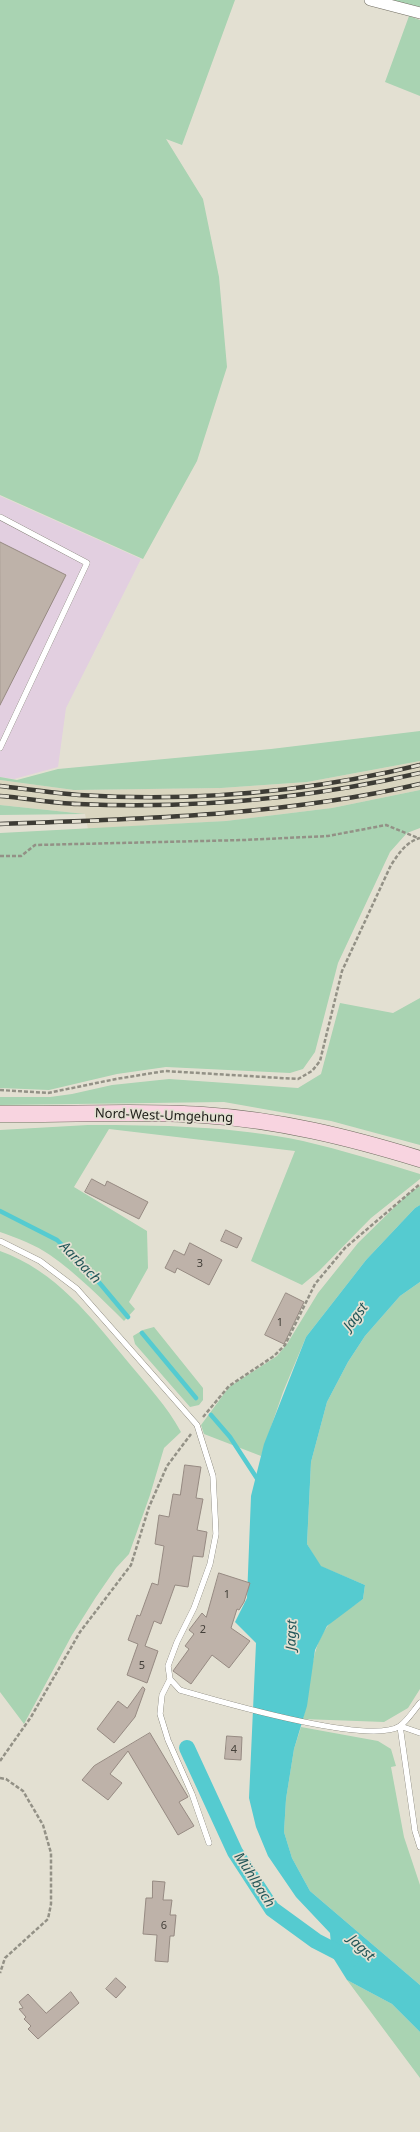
<!DOCTYPE html>
<meta charset="utf-8">
<style>
body{margin:0}
canvas{display:block;background:#e3e0d2}
</style>
<canvas width="420" height="2132"></canvas>
<script>
const c = document.querySelector('canvas').getContext('2d');
c.lineJoin = 'round';
function fillPath(path, color) {
  c.fillStyle = color;
  c.fill(path, 'evenodd');
}
function trace(path, color, width, dash) {
  c.strokeStyle = color;
  c.lineWidth = width;
  c.lineCap = dash ? 'butt' : 'round';
  c.setLineDash(dash || []);
  c.stroke(path);
}
function label(font, color, halo, rows, align = 'center') {
  c.font = font + ' "Noto Sans",sans-serif';
  c.lineWidth = 3.5;
  c.setLineDash([]);
  c.textBaseline = 'middle';
  c.strokeStyle = halo;
  c.fillStyle = color;
  for (const [text, x, y, turn = 0] of rows) {
    c.save();
    c.translate(x, y);
    c.rotate((+turn || 0) * Math.PI / 180);
    c.textAlign = isNaN(turn) ? turn : align;
    if (halo) c.strokeText(text, 0, 0);
    c.fillText(text, 0, 0);
    c.restore();
  }
}
fillPath(new Path2D(`
 M420 761V790L332 808 226 821 88 829 85 814 0 805V780L74 790 221 788 307 782Z`), '#dad6c0');
fillPath(new Path2D(`
 M0 496 141 559 66 708 58 767 14 779 0 777Z`), '#e2cfe0');
fillPath(new Path2D(`
 M0 0H235L182 145 166 139 203 199 219 277 227 367 197 461 143 559 0 495Z
 M385 0H420V10Z
 M409 16 420 20V96L385 82Z
 M420 731V761L307 782 221 788 74 790 0 780V777L17 780 58 769 271 749Z
 M420 790V828L407 833 390 852 338 963 315 1052 303 1069 290 1073 166 1067 117 1074 49 1090 0 1088V833L226 821 332 808Z
 M0 805 85 814 0 815Z
 M420 998V1145L331 1121 224 1102 0 1105V1097H50L72 1094 112 1085 169 1079 298 1088 321 1074 340 1003 393 1013Z
 M88 1125C160 1125 232 1126 303 1141 342 1150 381 1162 420 1174V1179L371 1218 319 1271 302 1285 251 1261 295 1151 109 1129 74 1187 147 1231 148 1268 129 1302 135 1309 124 1321C101 1298 77 1274 50 1255 36 1245 17 1238 0 1232V1130Z
 M420 1186V1205L415 1208 366 1260 306 1337 283 1392 261 1456 204 1434 201 1425 229 1387 277 1356 287 1344 318 1293 358 1243 408 1194Z
 M0 1251C56 1271 91 1317 128 1362 147 1385 167 1406 181 1432L164 1448 150 1495 129 1554 116 1568 96 1597 72 1635 24 1724 0 1692Z
 M420 1282V1689L408 1708 384 1722 303 1719C312 1689 308 1653 327 1627 333 1618 354 1606 363 1599L365 1585 320 1566 307 1544 311 1462 327 1402 348 1362 365 1336 400 1296Z
 M154 1327 203 1388V1400L199 1405 190 1407 135 1344 133 1336 143 1330Z
 M301 1727 378 1741 391 1749 396 1766 391 1767 404 1837 420 1885V1985L310 1891 292 1858 284 1832 286 1799 294 1749Z
 M347 1980 392 2004 420 2032V2078Z`), '#a9d3b2');
fillPath(new Path2D(`
 M420 1205V1282L400 1296 365 1336 348 1362 327 1402 311 1462 307 1544 321 1566 365 1585 363 1599 327 1626 315 1650 307 1706 294 1749 286 1799 284 1832 292 1858 310 1891 420 1985V2032L392 2004 347 1980 332 1956 330 1933 296 1897 268 1856 256 1827 249 1798 256 1643 235 1622 247 1598 251 1496 264 1444 306 1337 366 1260 415 1208Z`), '#55cbd0');
trace(new Path2D(`
 M0 1211 57 1240 92 1274 128 1317
 M142 1333 196 1398
 M211 1415 230 1437 258 1480`), '#55cbd0', 4.5);
trace(new Path2D(`
 M187 1748 235 1852 272 1909 316 1941 351 1959`), '#55cbd0', 16);
const building = new Path2D(`
 M0 542 66 575 0 705Z
 M92 1179 105 1186 107 1181 148 1202 139 1219 85 1192Z
 M226 1230 242 1238 237 1248 221 1241Z
 M190 1243 222 1260 209 1285 177 1268 175 1273 165 1268 174 1250 184 1255Z
 M286 1293 304 1302 284 1344 265 1335Z
 M185 1465 201 1467 196 1498 203 1499 197 1530 207 1532 203 1557 193 1556 188 1587 175 1585 161 1624 154 1621 145 1646 158 1651 147 1683 127 1675 138 1644 128 1640 137 1615 140 1616 152 1583 158 1585 164 1546 155 1544 159 1515 169 1517 173 1494 180 1495Z
 M219 1573 250 1583 244 1602 239 1610 237 1609 231 1628 250 1641 229 1668 212 1655 191 1684 173 1671 189 1649 185 1646 194 1634 189 1630 202 1613 206 1617Z
 M143 1687 145 1689 135 1717 114 1743 97 1729 118 1701 127 1708Z
 M150 1733 188 1797 179 1802 194 1826 178 1835 128 1751 110 1774 122 1783 108 1800 82 1780 94 1766Z
 M227 1736 242 1737 241 1760 225 1759Z
 M153 1881 165 1882 163 1900H172L170 1915H176L174 1936H170L168 1962 155 1961 157 1935 143 1934 146 1898H152Z
 M116 1978 126 1987 116 1998 106 1989Z
 M71 1992 79 2003 38 2039 28 2029 31 2026 24 2019 26 2017 19 2009 23 2008 19 2002 28 1994 46 2013Z`);
fillPath(building, '#beb2a9');
trace(building, '#968a82', 1);
const service = new Path2D(`
 M0 517 87 563 0 748
 M0 1241 40 1261 77 1289 197 1425 213 1476 216 1534 210 1564 194 1608 177 1642 168 1666 170 1679 180 1690C218 1701 370 1746 400 1726 408 1720 414 1710 420 1703
 M170 1679 162 1695 160 1714 168 1740 192 1794 209 1843
 M420 1733 400 1726 415 1831 420 1847`);
const minor = new Path2D(`
 M370 0 420 13`);
const secondary = new Path2D(`
 M0 1114C68 1115 136 1110 203 1115 279 1120 348 1137 420 1159`);
trace(service, '#706d61', 6);
trace(minor, '#706d61', 12);
trace(secondary, '#706d61', 17);
trace(new Path2D(`
 M0 856H21L35 845 244 840 328 836 386 825 418 838
 M0 1090 48 1093 116 1079 165 1071 298 1079 312 1071 320 1061 342 971 391 865C399 853 406 842 420 838
 M203 1417 229 1386 274 1356 285 1345 315 1284 345 1248 420 1184
 M0 1761 31 1717 80 1632 131 1565 149 1507 167 1466 191 1434
 M0 1778 6 1779 23 1791 43 1825 51 1853V1904L48 1919 5 1958 0 1973`), '#939186', 2.5, [4, 2]);
trace(service, '#fff', 5.5);
trace(minor, '#fff', 11);
trace(secondary, '#f8d4e0', 16);
const rail = new Path2D(`
 M0 786C26 789 52 793 79 795 192 802 310 792 420 765
 M0 796C26 798 52 803 78 804 193 809 308 799 420 773
 M0 824C141 819 282 816 420 784`);
trace(rail, '#3d3c35', 4.5);
trace(rail, '#e3e0d2', 3, [9]);
label('11px', '#44403a', null, [
 ["3",200,1264],
 ["1",280,1323],
 ["1",227,1595],
 ["2",203,1630],
 ["5",142,1666],
 ["4",234,1750],
 ["6",164,1926]
]);
label('13px', '#1b1a15', '#e3e0d2', [
 ["Nord-West-Umgehung",164,1116,2]
]);
label('italic 14px', '#235658', '#e3e0d2', [
 ["Aarbach",80,1263,46],
 ["Jagst",356,1317,-53],
 ["Jagst",292,1635,-88],
 ["Mühlbach",254,1880,57],
 ["Jagst",361,1948,44]
]);
</script>
